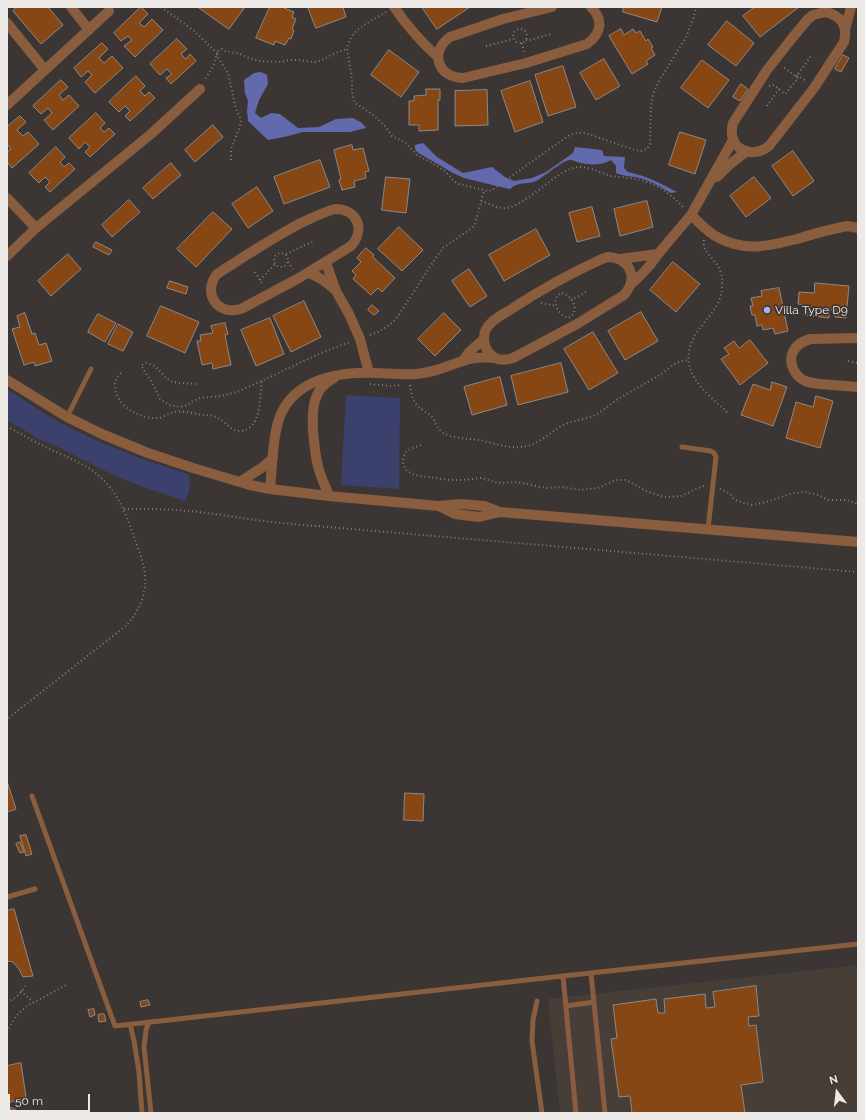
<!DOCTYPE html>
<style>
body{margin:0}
#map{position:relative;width:865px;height:1120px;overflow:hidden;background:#3b3633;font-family:Raleway,sans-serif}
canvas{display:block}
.frame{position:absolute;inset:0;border:8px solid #ece9e7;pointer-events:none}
.north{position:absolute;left:817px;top:1072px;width:40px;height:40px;-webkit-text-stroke:3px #3b3633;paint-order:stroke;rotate:345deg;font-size:11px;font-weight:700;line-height:16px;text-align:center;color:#ece9e7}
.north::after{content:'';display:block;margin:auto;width:14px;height:18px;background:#ece9e7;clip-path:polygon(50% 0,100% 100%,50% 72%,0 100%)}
.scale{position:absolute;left:8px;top:1094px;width:82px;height:18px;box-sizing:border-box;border:2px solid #ece9e7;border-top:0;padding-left:5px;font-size:12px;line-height:14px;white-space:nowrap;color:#ece9e7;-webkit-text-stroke:3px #3b3633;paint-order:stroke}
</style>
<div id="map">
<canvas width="865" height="1120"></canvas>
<div class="frame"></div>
<div class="north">N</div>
<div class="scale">50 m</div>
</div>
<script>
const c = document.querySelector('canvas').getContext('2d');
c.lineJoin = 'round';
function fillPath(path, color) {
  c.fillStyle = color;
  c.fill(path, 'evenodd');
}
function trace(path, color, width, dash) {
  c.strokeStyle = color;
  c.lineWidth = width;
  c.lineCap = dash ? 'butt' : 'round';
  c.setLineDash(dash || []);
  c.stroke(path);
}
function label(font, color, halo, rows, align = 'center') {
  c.font = font + ' Raleway,sans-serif';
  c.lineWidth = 3.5;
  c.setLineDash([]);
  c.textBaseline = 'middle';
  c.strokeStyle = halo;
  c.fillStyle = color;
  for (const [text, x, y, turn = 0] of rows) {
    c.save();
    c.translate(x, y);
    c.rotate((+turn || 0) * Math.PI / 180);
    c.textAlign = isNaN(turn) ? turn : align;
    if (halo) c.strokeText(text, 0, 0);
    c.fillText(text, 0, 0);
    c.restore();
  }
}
fillPath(new Path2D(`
 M858 965V1113H560L548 999Z`), '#483e38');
fillPath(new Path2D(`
 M7 389C20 397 32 406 45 414 89 440 140 459 188 474 192 482 189 494 185 501L135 484 103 470 56 446 37 438 7 420Z
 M346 395 400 398 399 489 341 485Z`), '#3b406c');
fillPath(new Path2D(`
 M261 72 267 75 268 84 259 100 255 113 261 118 271 113 280 114 298 128 319 127 336 119 353 118 362 123 366 128 350 132H303L284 137 268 140 248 121 247 111 248 101 245 93 244 80 254 73Z
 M423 143 437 157 463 173 492 167 505 177 514 181 532 178 546 172 573 153 575 147 602 150 604 156 625 157 624 168 628 172C647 176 660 183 677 192L671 193C660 187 648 179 635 177 628 176 623 176 616 173V166L611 160C601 166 588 165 577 162 575 161 573 160 571 160 564 159 544 177 536 181 527 185 518 181 510 189L505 188 464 178 453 173 417 152 415 149V145Z`), '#626aad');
const building = new Path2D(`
 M17 7H48L63 25 41 44 13 11Z
 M141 7 148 14 139 23 144 27 152 19 163 30 135 57 124 46 132 40 128 36 121 41 114 33Z
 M198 7H245L229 29Z
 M270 7H284V8L294 12 292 17 296 19 292 29 294 30 291 39 289 38 285 45 275 41 274 45 256 38Z
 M308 7H343L346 17 316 28Z
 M422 7H470L437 29Z
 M624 7H662L657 22 623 12Z
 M755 7H799L760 37 743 16Z
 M727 21 754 43 736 66 708 45Z
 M621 29 624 35 633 29 636 33 640 31 646 41 648 39 653 47 651 48 655 55 646 61 648 64 632 74 609 36Z
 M177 39 187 49 181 54 186 59 190 54 196 61 171 84 166 78 172 74 167 69 160 75 150 64Z
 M102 43 108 49 99 58 104 63 112 56 123 68 95 93 85 82 92 75 88 71 81 77 74 68Z
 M389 50 419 72 401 97 371 75Z
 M843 55 849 58 841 72 835 69Z
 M604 59 620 86 596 100 580 73Z
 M702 60 729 80 708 108 681 88Z
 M563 66 576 107 548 116 535 75Z
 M136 76 145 86 140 91 145 96 149 92 155 98 130 121 125 116 130 111 125 106 119 112 109 102Z
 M61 80 68 87 59 95 63 100 69 95 79 106 53 130 44 120 52 113 48 108 41 114 33 106Z
 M530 81 543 122 515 132 501 91Z
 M741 84 748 89 740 101 733 97Z
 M426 89H440V100H438V130L419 131V125H409V101H414V96L426 95Z
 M487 90 488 125 455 126V91Z
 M96 113 105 123 100 128 104 132 109 128 115 134 90 157 85 152 90 147 85 142 79 149 69 138Z
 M20 116 26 122 17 130 23 136 28 132 39 144 12 168 7 162V152L11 149 7 144V127Z
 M213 125 223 137 195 162 185 150Z
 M680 132 706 140 695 174 669 165Z
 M352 145 353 150 363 148 369 171 365 172 366 178 354 181 355 187 342 190 339 180 341 179 334 150Z
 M56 147 65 157 60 162 64 167 69 163 75 169 50 192 45 187 50 182 45 177 39 183 29 173Z
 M793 151 814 181 793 196 772 166Z
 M320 160 330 187 284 204 274 177Z
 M171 163 181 175 153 199 143 188Z
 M386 177 410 179 406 213 382 210Z
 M754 177 771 198 746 217 730 196Z
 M257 187 273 211 248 228 232 204Z
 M129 200 140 212 112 237 102 225Z
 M647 201 653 227 620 236 614 209Z
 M592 207 600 236 577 242 569 213Z
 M213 212 232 229 196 267 177 249Z
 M399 227 423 250 402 271 378 249Z
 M536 229 550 255 504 281 489 255Z
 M96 242 112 250 109 255 93 247Z
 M366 248 374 255 373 257 395 278 382 292 378 288 371 295 353 279 356 275 352 271 361 262 357 258Z
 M68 254 81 269 51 296 38 281Z
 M673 262 700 284 676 312 650 290Z
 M469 269 487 296 470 307 452 281Z
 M170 281 188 287 186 294 167 288Z
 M815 283 849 286 846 318 835 317V310H829V318L804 315 805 305 798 304 799 292 814 293Z
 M779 288 788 331 775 334 773 328 763 330 762 325 757 326 755 315H752L750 306H753L751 298 762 296 761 291Z
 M304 301 321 337 291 352 273 316Z
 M372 305 379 311 374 315 368 310Z
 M161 306 199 322 185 353 147 336Z
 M641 312 658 341 625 360 608 331Z
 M25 313 32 334 35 333 39 345 46 343 52 361 35 366 34 362 24 365 12 329 20 327 17 316Z
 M444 313 461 330 435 356 418 339Z
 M98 314 116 323 105 342 88 332Z
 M270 318 284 354 256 366 241 330Z
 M225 323 228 334 225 335 231 365 213 369 212 363 202 365 197 341H201L200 335 213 333 211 326Z
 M118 324 133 332 123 351 108 344Z
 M593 332 618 373 589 390 564 349Z
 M750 340 768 363 740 385 721 359 729 354 724 348 734 341 739 348Z
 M561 363 568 392 518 405 511 376Z
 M500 377 507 405 472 415 464 387Z
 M772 382 787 387 773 426 741 415 753 384 770 390Z
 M816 396 833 401 820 448 786 438 796 402 813 407Z
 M7 781 16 809 7 812Z
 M405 793 424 794 423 821 404 820Z
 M26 835 32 854 26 856 20 836Z
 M20 842 24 852 20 853 16 844Z
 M14 909 33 976 23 977 19 969 13 962 7 961V911Z
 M756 986 759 1016 748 1017 749 1026 756 1025 763 1082 741 1085 745 1113H632L630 1096 619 1097 611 1039 617 1038 613 1005 656 999 658 1013H665L664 999 705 994 706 1008 715 1007 713 992Z
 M148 1000 150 1005 141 1007 140 1002Z
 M94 1009 95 1015 90 1017 88 1010Z
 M104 1014 106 1021 99 1022 98 1015Z
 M21 1063 26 1097 7 1103V1066Z`);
fillPath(building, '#864714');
trace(building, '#8e8985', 1);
trace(new Path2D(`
 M161 7 193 30 217 53 214 65 204 81
 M386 12C370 22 350 29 347 49L352 80V90L353 98 355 103 372 114 384 125 392 136 405 142 418 156 427 160 445 171 455 182 459 184 488 191 492 190 568 136C574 133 578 132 585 133L635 150 641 151 647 149 650 144 651 106 654 92 658 83 686 37 693 20 696 7
 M513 36a7 7 0 1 1 14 0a7 7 0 1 1-14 0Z
 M526 40H530L551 34
 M522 43 524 53
 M486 46 513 39
 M797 75 806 81
 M796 77 811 56
 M769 86 774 85 785 94 798 78 783 67
 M767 106 779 89
 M231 160V151L232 146 239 129 241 120 236 109 228 73 217 56V53L219 50 222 49 225 51 240 54 249 58 260 61 281 62 289 60H298L315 62 322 60 335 53 347 49
 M481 201C488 203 495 207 502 208 520 211 551 176 570 169 585 163 597 172 611 176 617 177 623 177 629 178 653 181 668 191 684 208
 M704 240C702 251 710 255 716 263 721 270 723 278 722 286 722 300 715 309 707 319 702 326 696 332 693 339 677 373 707 393 728 413
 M274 260a7 7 0 1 1 14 0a7 7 0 1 1-14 0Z
 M286 254 314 241
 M288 262 293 269
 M255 272 263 285
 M260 280 275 264
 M562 293C573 295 581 313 568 318 558 316 549 298 562 293Z
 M571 300 588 291
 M541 303 556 306
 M370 335C381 331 388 327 396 319L435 259 443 248 472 228 475 224 484 191
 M848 361 858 363
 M121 373C107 385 120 406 133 412 139 415 147 418 154 418 162 419 167 414 174 412 183 410 195 414 204 415 208 415 212 415 216 417 228 422 235 439 250 427 261 420 260 393 262 381
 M196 384C189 383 177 384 171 381 161 376 158 364 146 363L141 366 152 382 160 399 169 405 180 407 188 405 191 402 200 398 221 396 240 391 321 353 350 342
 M370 384 390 386 400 385
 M410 385C411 393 412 401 419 407 423 411 429 413 433 418 435 422 436 426 439 429 447 439 466 438 479 440 495 443 509 450 527 446 541 443 550 432 563 425 573 420 585 420 595 415 603 411 610 404 618 399 631 391 646 383 660 375 668 370 678 358 689 361
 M7 426C24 436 41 445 58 453 72 459 86 465 98 475 106 482 114 491 119 501 125 511 129 523 133 534 139 551 147 569 145 587 143 602 136 614 127 625L7 719
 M421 445 410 449 406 452 404 456 403 461V465L406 470 414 475 450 480H463L481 478 498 483 516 482 528 484 540 487 547 488 562 487 581 490 598 488 616 480H625L628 481 646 491 661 496 668 497 681 496 703 486 706 487
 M720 489 729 493 735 500 741 502 752 505 766 502 793 493 805 492 818 495 829 500H847L858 504
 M124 509C146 509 167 509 189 511 220 514 250 520 281 523L858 572
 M21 991 33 1002
 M7 1002C15 999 20 994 25 986
 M7 1032 16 1016 27 1006 68 984`), '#837f7d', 2, [1, 3]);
trace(new Path2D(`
 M67 417 91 369
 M682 447 711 451 714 453 716 457 708 529
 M32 796 115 1026 563 976 858 944
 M7 897 35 889
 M591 973 605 1113
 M563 976 576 1113
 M537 1001 533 1020 532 1041 542 1113
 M566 1006 594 1002
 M149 1022 146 1030 144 1047 151 1113
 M130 1024 134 1041 139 1072 142 1113
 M7 1109 13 1110 16 1113`), '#8a5d3f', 5);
trace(new Path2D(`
 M71 7 89 30
 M394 7C407 26 421 42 438 57
 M552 7 503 19 450 37C429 52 438 78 463 78L526 63 587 44C601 34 604 20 591 7
 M825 12C841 15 848 26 844 42L814 88 769 146C750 161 726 147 733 123L767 70 793 37 808 19 813 15Z
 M7 23 45 70
 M845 30 851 7
 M7 105 109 11
 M717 177 729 165 747 151
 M7 198 36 228
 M335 209C357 209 366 229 351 246L299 278 241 309C217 316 202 293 217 274 245 256 272 238 301 223 312 218 323 212 335 209Z
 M691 215C700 223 708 233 719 238 746 252 769 246 797 239 810 235 824 231 838 228L847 226 858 228
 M7 256 36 228 151 134 200 89
 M608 257C630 258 639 278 624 295L577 324 513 358C507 360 501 361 495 358 483 351 480 334 490 324 496 317 506 313 513 308 542 289 571 273 602 259Z
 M620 259 658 254
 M326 263 336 291 349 314 360 339 369 373
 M309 273C319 277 326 281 334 289
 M631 284 641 275 650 265 658 254 691 215 733 140
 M858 338 811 339C802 341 795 346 792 354 789 365 795 376 805 381 810 383 815 383 820 384 833 385 845 386 858 387
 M463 361 469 352 484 339
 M7 380 67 417 104 435 148 453 193 468 250 485 270 489 329 496 439 506 461 504 484 506 500 512 858 542
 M240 482 263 467 273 458
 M270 489C272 470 272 450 276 431 283 389 319 375 358 373 377 372 396 375 416 374 427 373 438 370 448 366 453 365 458 362 463 361 473 357 485 357 496 358
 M329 496C325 485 319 474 317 462 315 452 314 441 313 431 312 410 312 389 334 378
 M439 506 455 514 479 517 500 512`), '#8a5d3f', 10);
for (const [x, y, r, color] of [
 [767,310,4,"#a6b1fc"]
]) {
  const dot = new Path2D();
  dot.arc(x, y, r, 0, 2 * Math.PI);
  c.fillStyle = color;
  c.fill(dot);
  trace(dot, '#3b3633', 1.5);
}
label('12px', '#ece9e7', '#3b3633', [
 ["Villa Type D9",775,310]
], 'left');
</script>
